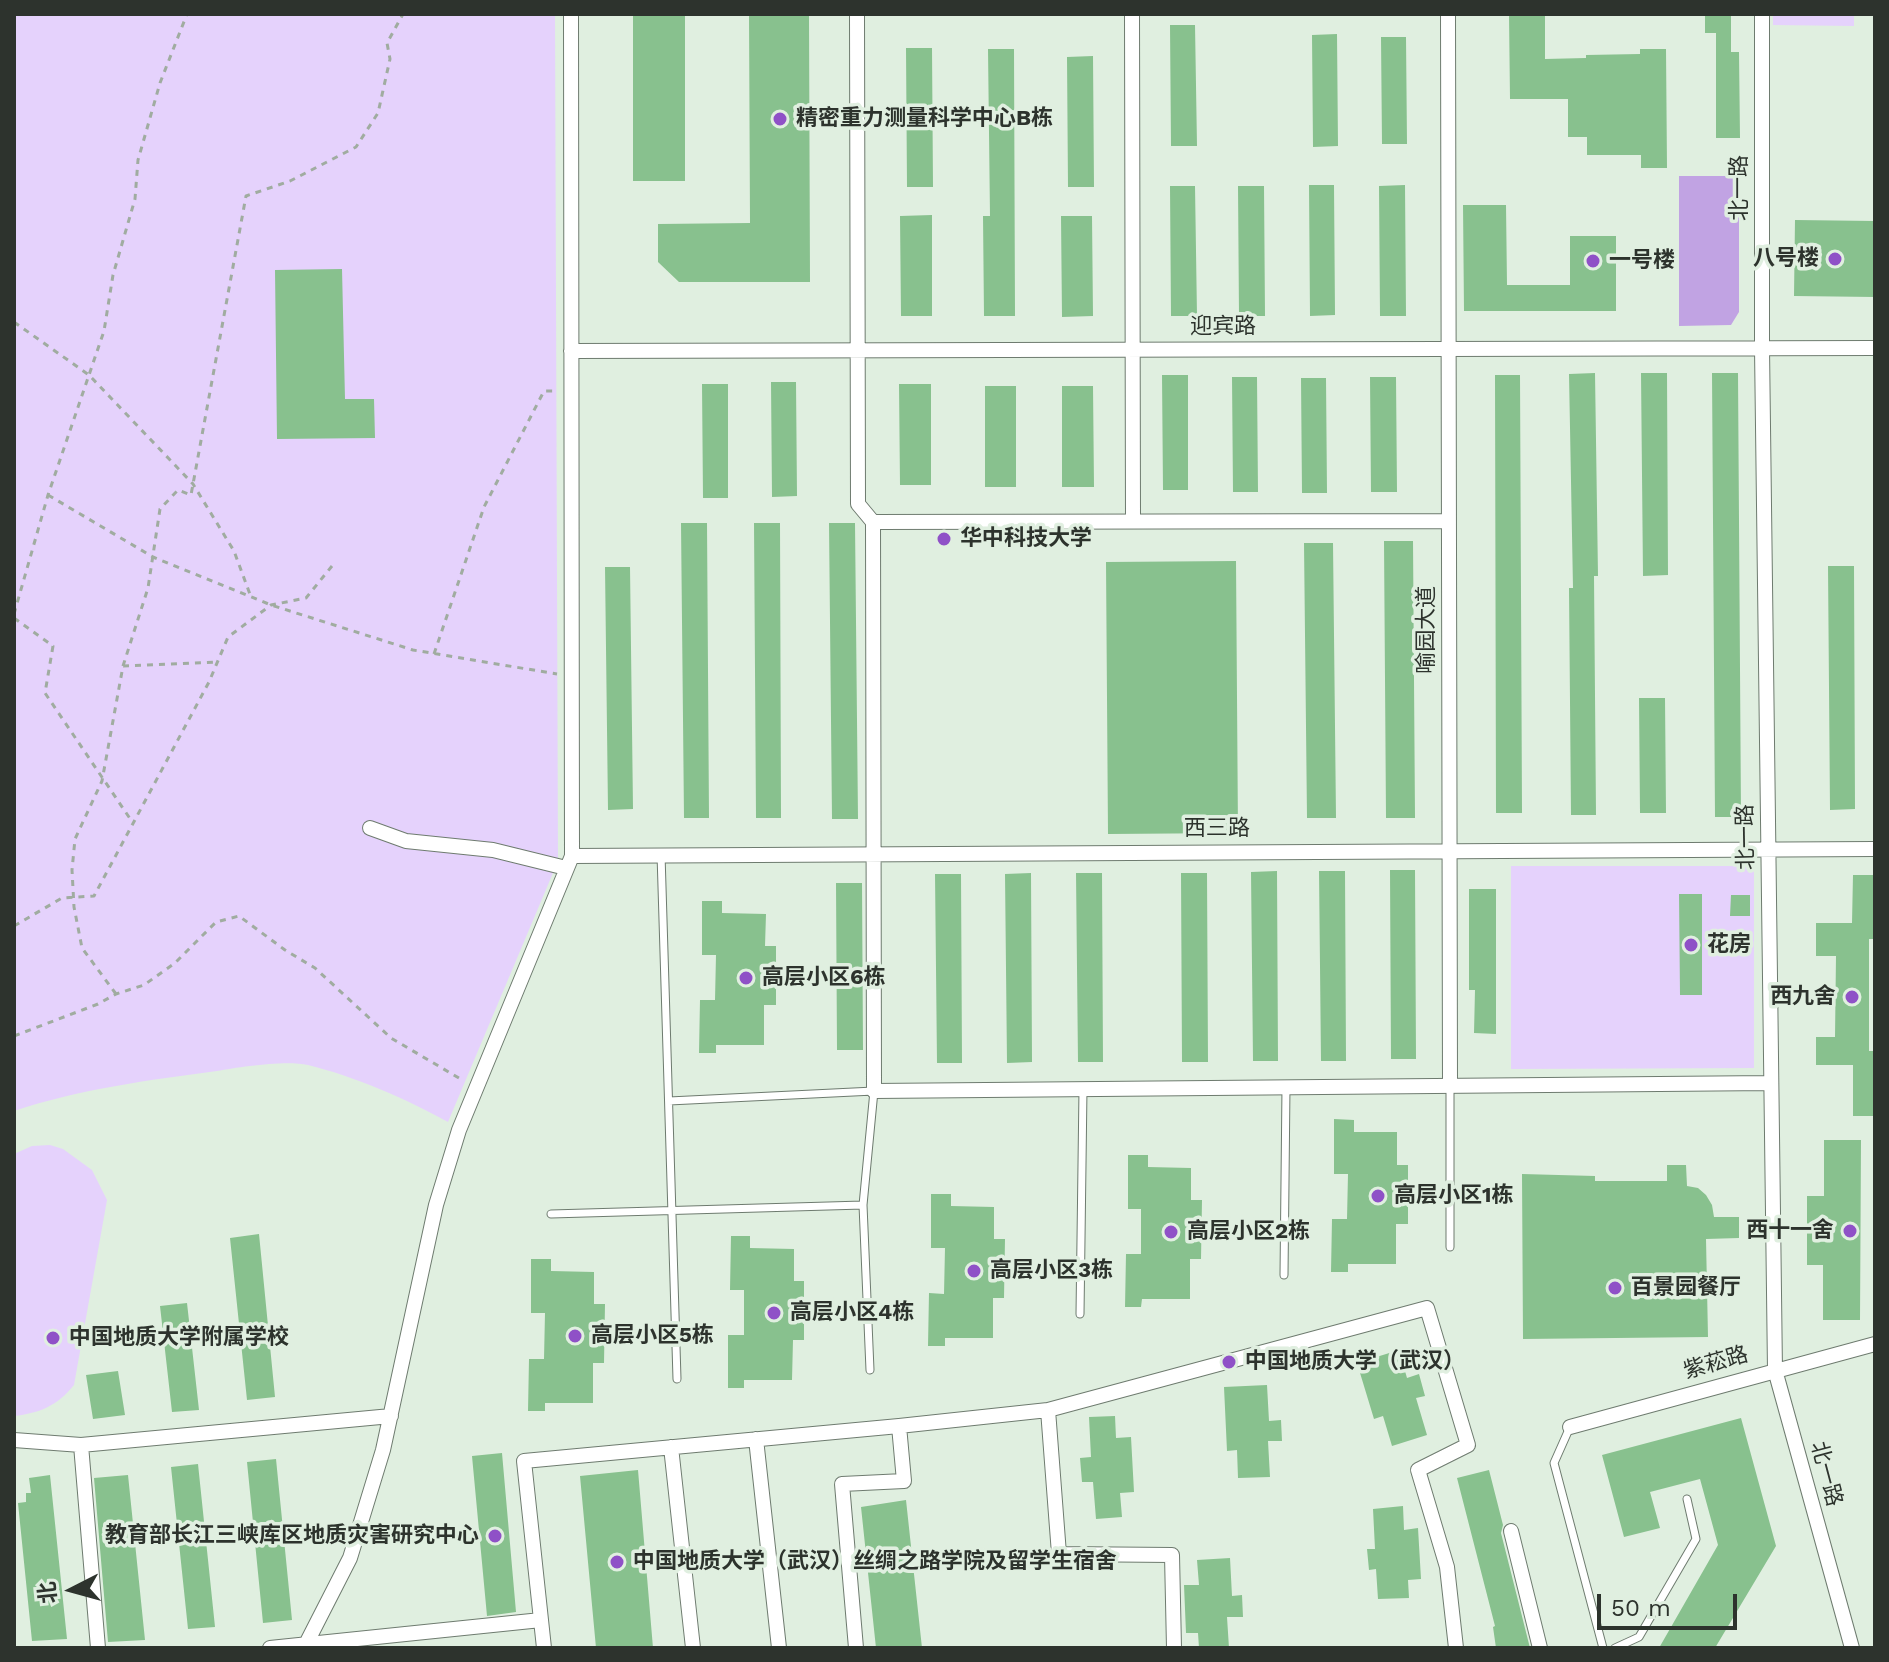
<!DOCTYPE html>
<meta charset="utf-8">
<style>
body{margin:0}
#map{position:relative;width:1889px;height:1662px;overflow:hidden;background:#e0efe0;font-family:"Work Sans","Noto Sans SC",sans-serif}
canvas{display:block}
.frame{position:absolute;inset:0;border:16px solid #2d332d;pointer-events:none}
.north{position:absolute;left:32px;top:1550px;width:80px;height:80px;-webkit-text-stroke:6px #e0efe0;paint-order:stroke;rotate:264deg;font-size:22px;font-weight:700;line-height:32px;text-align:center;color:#2d332d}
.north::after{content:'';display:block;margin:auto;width:28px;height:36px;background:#2d332d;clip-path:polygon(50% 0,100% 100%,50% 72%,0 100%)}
.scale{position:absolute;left:1597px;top:1594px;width:140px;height:36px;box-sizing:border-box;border:4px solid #2d332d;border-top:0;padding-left:10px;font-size:24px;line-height:28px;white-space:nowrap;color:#2d332d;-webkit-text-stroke:6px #e0efe0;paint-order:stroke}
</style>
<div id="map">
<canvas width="1889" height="1662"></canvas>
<div class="frame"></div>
<div class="north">北</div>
<div class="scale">50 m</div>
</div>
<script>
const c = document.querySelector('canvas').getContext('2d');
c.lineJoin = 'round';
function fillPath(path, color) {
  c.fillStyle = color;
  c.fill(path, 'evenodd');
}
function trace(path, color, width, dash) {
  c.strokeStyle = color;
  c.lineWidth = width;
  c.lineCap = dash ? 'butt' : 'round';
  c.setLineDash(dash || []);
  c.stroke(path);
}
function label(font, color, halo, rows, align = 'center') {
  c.font = font + ' "Work Sans","Noto Sans SC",sans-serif';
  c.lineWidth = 7;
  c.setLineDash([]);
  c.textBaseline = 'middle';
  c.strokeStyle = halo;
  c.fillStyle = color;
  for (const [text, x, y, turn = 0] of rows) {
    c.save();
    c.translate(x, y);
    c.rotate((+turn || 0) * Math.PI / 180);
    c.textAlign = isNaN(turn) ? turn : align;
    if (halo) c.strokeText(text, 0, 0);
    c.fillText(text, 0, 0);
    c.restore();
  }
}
fillPath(new Path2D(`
 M14 14H555L558 861 448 1122C407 1099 353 1076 308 1065 285 1060 240 1067 217 1071 149 1080 80 1089 14 1111Z
 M1773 14H1854V26L1773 25Z
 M1511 866H1754V1068L1511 1069Z
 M50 1145 63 1149 92 1170 107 1200 74 1385C57 1406 40 1413 14 1416V1154L32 1146Z`), '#e5d2fc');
fillPath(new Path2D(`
 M1679 176H1739V312L1731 325 1679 326Z`), '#c1a3e3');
fillPath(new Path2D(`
 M633 14H685V181H633Z
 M749 14H809L810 282H679L658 262V224L750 223Z
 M1509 14H1545V59L1586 58V55L1640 54V49H1666L1667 168H1641V155H1587V137H1568V99H1510Z
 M1705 14H1731V52H1739L1740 138H1716V33H1705Z
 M1170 25H1195L1197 146H1171Z
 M1337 34 1338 146 1313 147 1312 35Z
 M1381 37H1406L1407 144H1382Z
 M906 48H932L933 187H907Z
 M988 49H1014L1015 316H984L983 216H990Z
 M1093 56 1094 187H1068L1067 57Z
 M1309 185H1334L1335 315 1310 316Z
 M1405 185 1406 316H1380L1379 186Z
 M1170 186H1195L1197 316H1171Z
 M1238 186H1264L1265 316H1239Z
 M1463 205H1506L1507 285H1570V236H1616V311H1464Z
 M932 215V316H901L900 216Z
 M1061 216H1092L1093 316 1062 317Z
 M1795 220 1875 221V297L1794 296Z
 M342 269 345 399H374L375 438 277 439 275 270Z
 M1595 373 1598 576H1594L1596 815H1571L1569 588H1573L1569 374Z
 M1641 373H1667L1668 575 1643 576Z
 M1712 373H1738L1741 817H1715Z
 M1162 375H1188V490H1163Z
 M1495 375H1520L1522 813H1496Z
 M1232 377H1257L1258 492H1233Z
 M1370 377H1396L1397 492H1371Z
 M1301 378H1326L1327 493H1302Z
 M771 382H796L797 496 772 497Z
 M702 384H728V498H703Z
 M899 384H931V485H900Z
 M985 386H1016V487H985Z
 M1062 386H1093L1094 487H1062Z
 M681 523H707L709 818H684Z
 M754 523H780L781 818H756Z
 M829 523H855L858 819H832Z
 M1384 541H1413L1415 818H1386Z
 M1304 543H1333L1336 818H1307Z
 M1236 561 1238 833 1108 834 1106 562Z
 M1828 566H1854L1855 809 1830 810Z
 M605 567H630L633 809 608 810Z
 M1639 698H1665L1666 813H1640Z
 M1390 870H1415L1416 1059H1391Z
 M1277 871 1278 1061H1253L1251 872Z
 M1319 871H1345L1346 1061H1321Z
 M1031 873 1032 1062 1007 1063 1005 874Z
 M1076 873H1102L1103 1062H1078Z
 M1181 873H1207L1208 1062H1182Z
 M935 874H961L962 1063H937Z
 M1853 875H1875V939H1869V1051H1875V1116H1853V1065H1816V1037H1835L1836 956H1816V923H1852Z
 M836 883H862L863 1050H837Z
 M1469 889H1496V1034L1474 1033 1475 990H1469Z
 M1679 894H1702V995H1680Z
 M1731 895H1750V916H1730Z
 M702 901H722V913L766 914 765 946H776V1005H764V1045H716V1053H699L700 1000H715L716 955H702Z
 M1334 1119 1354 1120V1132H1397V1165H1408V1224H1396V1264H1348V1272H1331L1332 1219H1347L1348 1174H1334Z
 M1824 1140H1861L1860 1320H1823V1265H1807V1196H1824Z
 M1128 1155H1148V1167L1191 1168V1200H1202L1201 1259H1190V1299H1142L1141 1307H1125L1126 1254H1141V1209H1128Z
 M1667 1165H1686L1687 1186 1698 1188 1706 1195 1712 1205 1714 1217H1739V1238L1706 1239 1708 1337 1523 1339 1522 1174 1595 1176V1181H1667Z
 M931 1194H951V1206L994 1207V1239H1005L1004 1298H993V1338H945V1346H928L929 1293 944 1294 945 1248H931Z
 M259 1234 275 1397 247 1400 230 1238Z
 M731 1236H750V1248L794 1249V1281H804V1340H793L792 1380H744V1388H728V1335H744V1290H730Z
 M531 1259H551V1271L594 1272V1304H605L604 1363H593V1403H545V1411H528L529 1359H544L545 1313H531Z
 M187 1303 199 1410 172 1412 160 1306Z
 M1399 1350 1407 1378 1419 1374 1425 1396 1416 1398 1427 1435 1392 1446 1383 1416 1374 1419 1357 1363Z
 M118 1371 125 1415 93 1419 86 1375Z
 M1267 1385 1269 1421 1281 1420 1282 1441H1268L1270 1477 1238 1478 1237 1450 1227 1451 1224 1387Z
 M1115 1416 1116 1438 1131 1437 1134 1492 1120 1493 1122 1517 1096 1519 1093 1482H1082L1080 1458 1091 1457 1089 1417Z
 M1741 1418 1776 1546 1715 1648H1659L1718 1545 1700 1479 1650 1492 1660 1528 1624 1537 1602 1455Z
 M502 1453 516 1612 487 1616 472 1456Z
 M276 1459 292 1620 263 1623 247 1462Z
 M198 1464 215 1627 188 1629 171 1467Z
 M638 1470 653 1648H596L580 1476Z
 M1489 1470 1503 1525 1501 1533 1530 1648H1496L1493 1627 1495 1626 1457 1478Z
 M50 1475 67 1639 32 1641 18 1503 26 1502V1493H31L29 1478Z
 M128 1475 145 1640 108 1642 94 1478Z
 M906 1500 922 1648H876L861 1507Z
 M1403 1506 1404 1530 1418 1528 1421 1579 1408 1580 1409 1598 1378 1599 1376 1569 1369 1570 1367 1549H1375L1373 1509Z
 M1230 1558 1232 1596 1242 1595 1243 1617H1227L1229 1648H1199L1198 1633H1186L1184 1585H1199L1197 1560Z`), '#88c18e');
const service = new Path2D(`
 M661 854 677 1379
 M1450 1087V1247
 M669 1101 874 1091 863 1205 870 1370
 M551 1214 863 1205
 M1284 1275 1286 1087
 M1080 1314 1083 1089
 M1570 1427 1554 1463 1603 1648
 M1615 1648 1639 1637 1696 1539 1687 1499`);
const minor = new Path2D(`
 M571 14 572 856
 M857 14 858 504 873 522 874 1091 1771 1083
 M1132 14 1133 521
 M1448 14 1450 1085
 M1762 14V348L1775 1370 1852 1648
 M571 351 1875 348
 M873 522 1449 521
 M370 828 406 841 493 850 566 868
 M1048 1410 1059 1554 1172 1555 1174 1648
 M1570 1427 1875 1344
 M756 1439 779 1648
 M14 1440 81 1445 98 1648
 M81 1445 391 1416
 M671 1447 693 1648
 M1511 1531 1540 1648
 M541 1620 544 1648
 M270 1648 541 1620 524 1461 899 1426 1048 1410 1427 1308 1468 1445 1418 1470 1447 1567 1456 1648
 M304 1648 350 1558 383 1450 436 1205 459 1130 572 856 1875 849
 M856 1648 842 1484 904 1481 899 1426`);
trace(service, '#6e7b6f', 9);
trace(minor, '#6e7b6f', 16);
trace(new Path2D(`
 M14 322 89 375 193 484 234 551 251 597
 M48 495 153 557 271 605 413 650 557 674
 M14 614 48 495 104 331 113 275 135 199 138 160 160 83 187 14
 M14 618 53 646 45 693 133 823
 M434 654 484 507 544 391H554
 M123 666 217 662
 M14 926 62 898 94 896 209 682 228 637 271 605 306 598 332 566
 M116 994 82 948 74 907 72 870 75 839 102 781 123 666 148 588 160 509 178 490 191 495 246 196 290 181 356 147 378 113 390 59 387 43 403 14
 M14 1036 98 1004 116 994 144 985 175 963 216 922 239 916 285 950 315 968 391 1038 464 1081`), '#a0aca0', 3, [6, 6]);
trace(service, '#fff', 7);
trace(minor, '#fff', 14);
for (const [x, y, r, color] of [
 [780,119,8,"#8f51c7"],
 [1835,259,8,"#8f51c7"],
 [1593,261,8,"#8f51c7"],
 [944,539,8,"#8f51c7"],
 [1691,945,8,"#8f51c7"],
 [746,978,8,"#8f51c7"],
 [1852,997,8,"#8f51c7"],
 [1378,1196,8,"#8f51c7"],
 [1850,1231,8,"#8f51c7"],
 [1171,1232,8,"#8f51c7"],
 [974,1271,8,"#8f51c7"],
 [1615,1288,8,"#8f51c7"],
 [774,1313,8,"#8f51c7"],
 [575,1336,8,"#8f51c7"],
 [53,1338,8,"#8f51c7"],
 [1229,1362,8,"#8f51c7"],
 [495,1536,8,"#8f51c7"],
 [617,1562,8,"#8f51c7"]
]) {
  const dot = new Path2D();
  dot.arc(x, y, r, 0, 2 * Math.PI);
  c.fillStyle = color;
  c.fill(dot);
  trace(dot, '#e0efe0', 3);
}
label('bold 22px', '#2d332d', '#e0efe0', [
 ["精密重力测量科学中心B栋",796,119],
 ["八号楼",1819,259,"right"],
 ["一号楼",1609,261],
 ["华中科技大学",960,539],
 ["花房",1707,945],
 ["高层小区6栋",762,978],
 ["西九舍",1836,997,"right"],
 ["高层小区1栋",1394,1196],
 ["西十一舍",1834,1231,"right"],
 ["高层小区2栋",1187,1232],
 ["高层小区3栋",990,1271],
 ["百景园餐厅",1631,1288],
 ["高层小区4栋",790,1313],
 ["高层小区5栋",591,1336],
 ["中国地质大学附属学校",69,1338],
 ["中国地质大学（武汉）",1245,1362],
 ["教育部长江三峡库区地质灾害研究中心",479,1536,"right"],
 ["中国地质大学（武汉）丝绸之路学院及留学生宿舍",633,1562]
], 'left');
label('22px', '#2d332d', '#e0efe0', [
 ["北一路",1740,188,-90],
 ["迎宾路",1223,327],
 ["喻园大道",1427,630,-90],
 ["西三路",1217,829],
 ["北一路",1746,837,-91],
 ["紫菘路",1716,1363,-16],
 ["北一路",1826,1474,75]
]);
</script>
